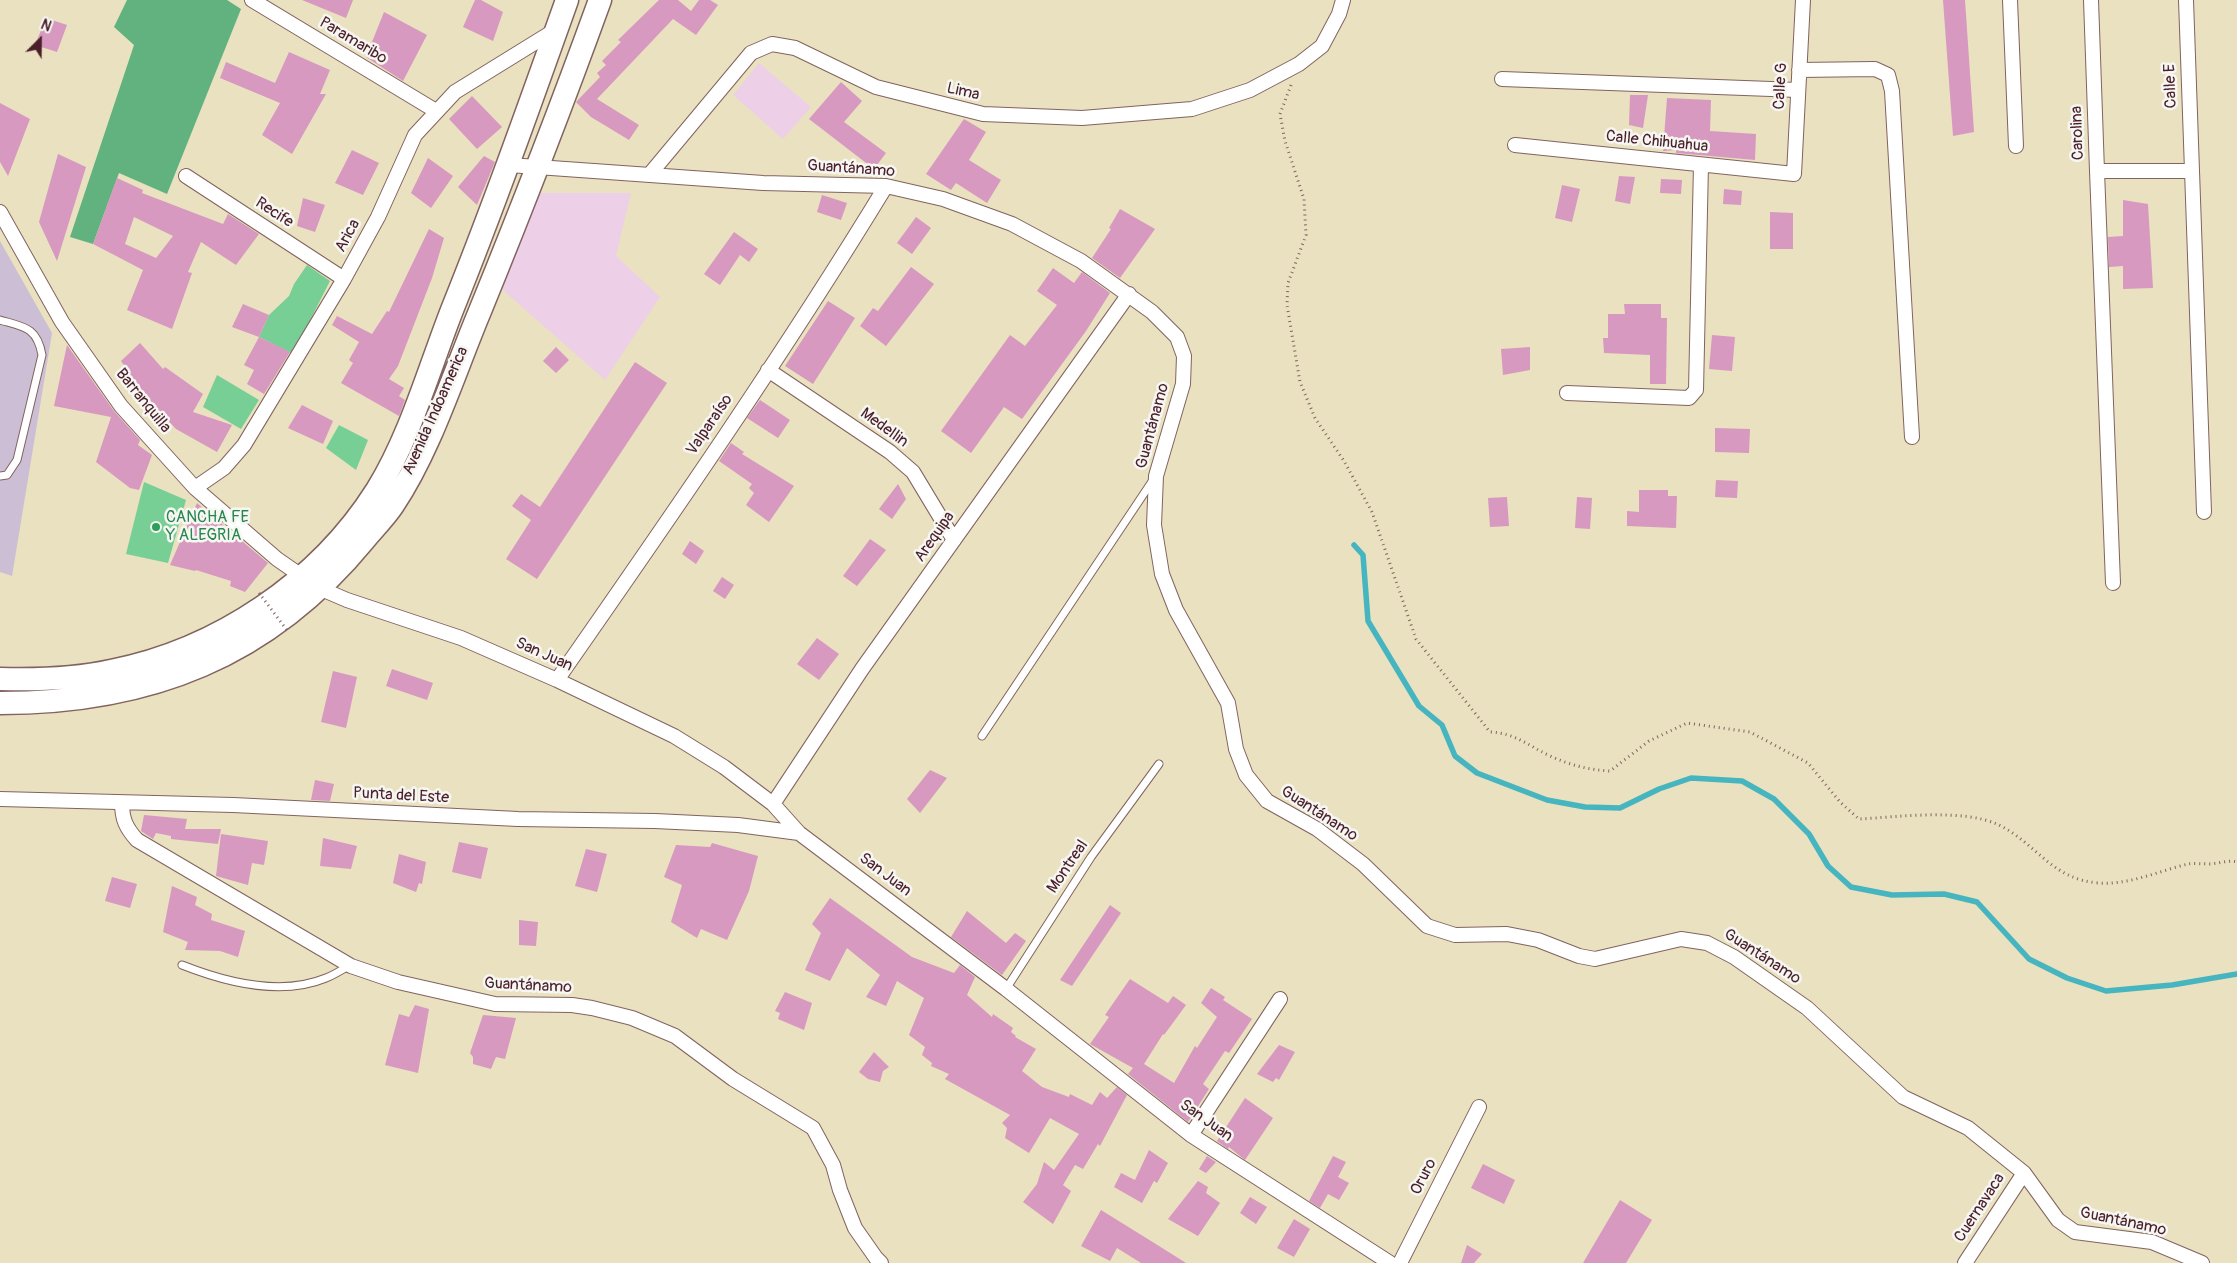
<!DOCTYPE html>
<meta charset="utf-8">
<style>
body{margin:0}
#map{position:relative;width:2237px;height:1263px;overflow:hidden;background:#e9e1bf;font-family:Pangolin,sans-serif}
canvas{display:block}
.north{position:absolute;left:15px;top:15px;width:50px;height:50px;-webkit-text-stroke:4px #f6f6f2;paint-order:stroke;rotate:23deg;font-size:14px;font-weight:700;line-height:20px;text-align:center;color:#4a1f2b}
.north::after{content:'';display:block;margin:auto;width:18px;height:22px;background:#4a1f2b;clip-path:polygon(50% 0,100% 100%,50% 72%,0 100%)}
</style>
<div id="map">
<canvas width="2237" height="1263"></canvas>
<div class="north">N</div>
</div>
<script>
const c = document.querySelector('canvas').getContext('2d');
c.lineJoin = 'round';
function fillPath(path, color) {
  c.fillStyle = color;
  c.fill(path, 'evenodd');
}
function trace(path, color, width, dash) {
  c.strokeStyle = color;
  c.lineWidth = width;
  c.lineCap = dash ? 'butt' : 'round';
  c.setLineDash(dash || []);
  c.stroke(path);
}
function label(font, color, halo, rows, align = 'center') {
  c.font = font + ' Pangolin,sans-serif';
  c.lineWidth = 5;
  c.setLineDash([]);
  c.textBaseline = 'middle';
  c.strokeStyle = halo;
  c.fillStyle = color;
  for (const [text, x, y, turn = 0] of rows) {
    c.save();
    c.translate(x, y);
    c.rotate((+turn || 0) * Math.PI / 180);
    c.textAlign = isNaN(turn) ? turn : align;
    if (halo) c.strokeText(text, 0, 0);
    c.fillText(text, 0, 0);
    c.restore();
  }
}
fillPath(new Path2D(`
 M759 63 811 107 783 139 733 95Z
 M536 193H631L616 256 660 297 605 380 497 285Z`), '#edd0e8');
fillPath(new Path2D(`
 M0 241 52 333 12 576 0 572Z`), '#ccbed4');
fillPath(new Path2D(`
 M307 265 330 281 293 354 259 337 269 315 289 296 294 284Z
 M217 375 259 400 241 429 203 407Z
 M339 425 368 440 356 470 326 448Z
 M144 482 186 500 168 563 126 554Z`), '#77cf95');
fillPath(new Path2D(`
 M127 0H227L241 9 167 194 119 173 93 244 70 237 134 45 114 27Z`), '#61b27e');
trace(new Path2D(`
 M1354 545 1363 555 1368 621 1419 706 1442 725 1455 756 1477 773 1547 800 1585 807 1620 808 1659 789 1691 778 1742 781 1774 799 1809 834 1828 866 1851 887 1892 895 1944 894 1977 902 2029 959 2067 978 2106 991 2172 985 2237 974`), '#46b5c0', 5.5);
fillPath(new Path2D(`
 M302 0H353L346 18Z
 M475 0H481L503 12 493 41 463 27Z
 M659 0H678L691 11 699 0H710L718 5 696 35 673 19 597 99 639 125 629 140 591 117 576 102 600 77 597 73 606 65 602 61 621 42 618 40Z
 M1943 0H1965L1974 132 1953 136Z
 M384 12 427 35 403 81 366 57Z
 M46 18 67 25 57 52 35 45Z
 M289 52 330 70 320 94H326L292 154 262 135 280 103 220 78 226 62 275 83Z
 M841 82 862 101 844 122 886 153 874 169 809 119Z
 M1630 95H1648L1643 128 1629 125Z
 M472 96 502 127 477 149 449 119Z
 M1667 98 1711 100 1710 131 1756 134 1755 160 1676 153V150L1663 151Z
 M0 103 30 119 8 176 0 162Z
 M964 119 986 132 969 160 1001 180 987 203 956 183 951 190 926 174Z
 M352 150 379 163 363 195 335 183Z
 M58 154 86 167 57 261 39 222Z
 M484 156 495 162 477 205 458 187Z
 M428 158 453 176 431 208 411 193Z
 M1619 176 1635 177 1630 204 1615 201Z
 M117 178 143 190 142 193 223 224 228 214 259 234 236 265 201 242 188 272 192 273 172 329 127 310 143 270 93 244ZM134 217 173 236 156 258 125 244Z
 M1661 179 1682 180 1681 194 1660 193Z
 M1562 185 1580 189 1572 222 1555 218Z
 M1724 189 1742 191 1741 205 1723 204Z
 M822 195 847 203 841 220 817 212Z
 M303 198 325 205 315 232 297 226Z
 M2123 200 2148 204 2153 288 2123 289V266L2109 267 2108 237 2123 236Z
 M1120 209 1155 229 1120 278 1092 258 1111 229 1109 228Z
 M1770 212 1793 213V249H1770Z
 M916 217 931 228 912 254 897 243Z
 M429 229 444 238 432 278 398 366 389 379 404 388 399 396 405 400 399 416 341 383 353 363 349 360 359 342 332 325 337 316 372 334 387 311 389 312Z
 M734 232 758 249 749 262 740 255 720 285 704 274Z
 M911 267 934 284 886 346 860 326 873 308 878 311Z
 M1053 268 1074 283 1082 272 1110 293 1086 331 1022 419 1004 407 971 453 941 431 1010 335 1025 346 1057 305 1037 291Z
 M828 301 855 318 813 384 785 366Z
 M243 304 269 315 259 337 232 327Z
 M1624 304H1661V318H1667L1666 384H1650V355L1604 353 1603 338H1608V314H1625Z
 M1712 335 1735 337 1732 371 1709 369Z
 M259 337 290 352 264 394 247 384 254 370 244 365Z
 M140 343 163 369 165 367 203 394 193 412 232 425 217 452 176 429 149 401 121 361Z
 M67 345 114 411 140 440 138 445 152 455 139 490 130 488 96 462 111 417 54 406Z
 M556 347 569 360 556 373 543 361Z
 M1530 347V370L1503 375 1501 349Z
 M635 362 667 383 537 579 506 559 531 520 512 506 521 494 540 507Z
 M760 400 790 420 778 438 747 418Z
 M302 405 333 421 323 444 288 428Z
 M1715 428 1750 429 1749 453 1715 452Z
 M731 443 744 452 742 454 794 486 769 522 746 505 754 493 749 488 752 484 719 461Z
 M1716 480 1738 481 1737 498 1715 497Z
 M898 484 906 499 892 519 879 509Z
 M1639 490H1668V496H1677L1676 528 1627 526V511L1639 512Z
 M1507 497 1509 526 1490 527 1488 498Z
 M1577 497 1592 498 1590 529 1575 528Z
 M197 503 268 563 245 592 230 586 231 581 196 570 195 571 170 565Z
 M870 539 886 550 857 586 843 576Z
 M690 541 704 551 696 564 682 554Z
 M722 577 734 585 725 599 713 591Z
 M817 638 839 654 819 680 797 664Z
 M392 669 433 683 427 700 386 686Z
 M333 671 357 677 346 728 321 722Z
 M930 770 947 778 920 813 907 799Z
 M315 780 334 784 330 801 311 800Z
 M144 815 187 819 185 829H221L218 844 171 839V836L156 833 153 839 141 831Z
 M221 834 268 841 264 865 252 863 248 885 216 876Z
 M323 838 357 846 351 869 320 866Z
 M459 842 488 848 481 879 452 872Z
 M712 843 758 856 749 891 727 940 701 929 697 938 671 922 682 885 664 877 676 845 710 847Z
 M586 849 607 854 597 892 575 886Z
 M399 854 426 862 422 884 419 883 416 892 393 883Z
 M112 877 137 884 130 908 105 901Z
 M172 886 197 897 195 905 212 914 211 920 245 931 238 957 220 951 185 950 188 942 163 932Z
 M830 898 912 957 954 973 960 965 975 977 967 995 992 1017 993 1014 1013 1028 1011 1032 1016 1036 1015 1037 1036 1049 1022 1071 1042 1087 1069 1097 1070 1094 1092 1105 1100 1092 1107 1098 1117 1087 1127 1095 1100 1146 1098 1144 1083 1169 1075 1165 1063 1185 1071 1191 1053 1224 1023 1202 1037 1184 1044 1162 1054 1170 1079 1134 1050 1118 1029 1153 1005 1138 1007 1128 1002 1123 1010 1115 945 1079 949 1074 931 1066 932 1063 922 1055 925 1047 909 1035 924 998 897 981 886 1006 866 997 880 975 847 948 830 981 805 970 821 933 812 924Z
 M1110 905 1121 913 1072 986 1060 980Z
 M967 911 1006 943 1015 933 1026 941 1002 975 951 937Z
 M519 920 538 922 536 946 519 945Z
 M1130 979 1168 1003 1173 996 1186 1005 1164 1035 1163 1034 1144 1064 1174 1083 1195 1046 1197 1048 1217 1017 1201 1003 1211 988 1225 997 1223 1000 1252 1019 1229 1053 1225 1051 1203 1084 1209 1089 1188 1122 1128 1074 1133 1068 1090 1044 1109 1017 1105 1015Z
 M785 992 812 1003 804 1030 778 1019 780 1013 775 1011Z
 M415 1005 429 1009 418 1073 385 1065 399 1014 409 1017Z
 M483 1015 516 1018 505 1059 496 1057 491 1069 473 1064V1057L470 1053Z
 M1279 1045 1295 1052 1279 1080 1276 1078 1273 1082 1257 1074Z
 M874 1052 889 1067 883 1071 880 1082 868 1079 859 1072Z
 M1245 1098 1273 1118 1245 1160 1229 1147 1228 1149 1217 1141Z
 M1149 1150 1168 1163 1157 1183 1154 1181 1142 1203 1114 1187 1121 1173 1135 1180Z
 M1207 1156 1216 1162 1206 1173 1199 1169Z
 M1333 1156 1346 1162 1338 1177 1349 1183 1339 1200 1328 1194 1320 1208 1309 1201Z
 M1483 1164 1515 1180 1504 1204 1471 1188Z
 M1198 1181 1208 1187 1206 1193 1220 1203 1198 1236 1168 1219Z
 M1250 1197 1267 1207 1256 1224 1240 1213Z
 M1620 1200 1652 1220 1626 1263H1583Z
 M1101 1210 1151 1241 1186 1263H1141L1117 1248 1110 1261 1081 1246Z
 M1294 1219 1310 1229 1294 1257 1277 1248Z
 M1467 1245 1482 1254 1474 1263H1461Z`), '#d799bf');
const service = new Path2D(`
 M0 320C24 327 37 327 42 355L17 460 7 475 0 476
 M982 736 1153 480
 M182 965C225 982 280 997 326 978 334 975 342 970 350 965
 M1006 989 1091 857 1159 764`);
const minor = new Path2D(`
 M252 0 436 111
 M2010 0 2016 146
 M2091 0 2097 171H2192
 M2186 0 2204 512
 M1799 70 1875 69 1888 75 1892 91 1912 437
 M1502 79 1798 90
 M1515 145 1794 174 1803 0
 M509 165 763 183 886 186 943 199 1012 224 1081 261 1152 312 1177 337 1184 356 1183 384 1156 476 1154 525 1162 574 1176 610 1228 703 1236 749 1246 775 1267 801 1317 829 1363 864 1427 926 1455 935 1507 934 1538 940 1579 956 1595 959 1681 939 1707 943 1734 957 1807 1008 1903 1097 1968 1128 2024 1173 2058 1220 2075 1232 2152 1242 2202 1263
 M2097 171 2113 583
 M650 174 751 53 772 44 795 48 876 87 983 114 1082 118 1192 109 1250 90 1299 64 1322 46 1339 14 1343 0
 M186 176 344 279
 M0 212 62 322 121 406 195 488 277 559 303 577
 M768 370 890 452 913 472 954 540
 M1567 393 1689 398 1696 390 1701 165
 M195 488 224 468 244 445 344 279 378 217 415 135 455 92 557 29
 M319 588 347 600 461 638 557 680 674 736 724 767 773 804 799 833 1006 989 1191 1135 1390 1263
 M557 680C670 518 783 355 886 186
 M0 799 233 805 518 819 655 821 738 825 799 833
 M122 803C122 819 126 828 137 840L351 966 398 982 495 1004 572 1005 592 1008 632 1018 675 1036 733 1079 813 1128 833 1165 840 1190 855 1228 876 1258 881 1263
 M773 804 862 669 1129 294
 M1191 1135 1280 999
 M1400 1263 1479 1107
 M1965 1263 2024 1173`);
const primary = new Path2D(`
 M0 679C37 680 75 679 111 671 218 650 319 582 377 490 410 437 429 369 452 310 493 208 530 104 567 0
 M0 703C149 703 268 657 364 540 374 528 385 517 393 505 430 450 454 373 480 311 522 208 562 105 600 0`);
trace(service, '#82635f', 9);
trace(minor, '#82635f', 16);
trace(primary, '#82635f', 25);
trace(new Path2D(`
 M1291 85 1280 114 1285 141 1304 199 1306 235 1288 283 1287 305 1300 382 1315 418 1344 461 1372 512 1416 639 1490 732C1515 733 1529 746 1550 756 1570 765 1589 770 1610 771L1649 741 1687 723 1750 732 1808 763 1840 802 1859 819C1899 817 1963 808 1999 825 2036 843 2052 880 2099 883 2129 885 2159 871 2188 864 2195 863 2203 864 2211 864 2220 863 2228 860 2237 862`), '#82635f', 3, [1, 4]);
trace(service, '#fff', 7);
trace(minor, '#fff', 14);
trace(primary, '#fff', 22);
trace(new Path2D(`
 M259 593 289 633`), '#82635f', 3, [1, 4]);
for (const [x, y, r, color] of [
 [156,527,5,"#2e9e5b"]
]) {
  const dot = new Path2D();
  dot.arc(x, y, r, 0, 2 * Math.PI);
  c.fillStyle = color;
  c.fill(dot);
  trace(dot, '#f6f6f2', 2);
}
label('16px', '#4a1f2b', '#f6f6f2', [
 ["Paramaribo",353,41,31],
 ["Calle G",1781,86,-87],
 ["Calle E",2171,86,-92],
 ["Lima",963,92,13],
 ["Carolina",2078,133,-92],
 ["Calle Chihuahua",1657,142,6],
 ["Guantánamo",851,169,4],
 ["Recife",274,213,33],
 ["Arica",348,236,-62],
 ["Barranquilla",143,401,51],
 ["Avenida Indoamerica",436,411,-66],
 ["Valparaíso",710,425,-56],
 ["Guantánamo",1153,426,-75],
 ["Medellin",884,428,36],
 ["Arequipa",935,537,-55],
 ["San Juan",544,655,24],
 ["Punta del Este",401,796,3],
 ["Guantánamo",1319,814,33],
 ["Montreal",1068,867,-56],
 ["San Juan",885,875,37],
 ["Guantánamo",1762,957,33],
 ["Guantánamo",528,986,3],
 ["San Juan",1206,1121,35],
 ["Oruro",1424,1177,-63],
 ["Cuernavaca",1980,1208,-57],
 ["Guantánamo",2123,1222,12]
]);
label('16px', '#27864d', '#f6f6f2', [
 ["CANCHA FE",166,518],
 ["Y ALEGRIA",166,536]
], 'left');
</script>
